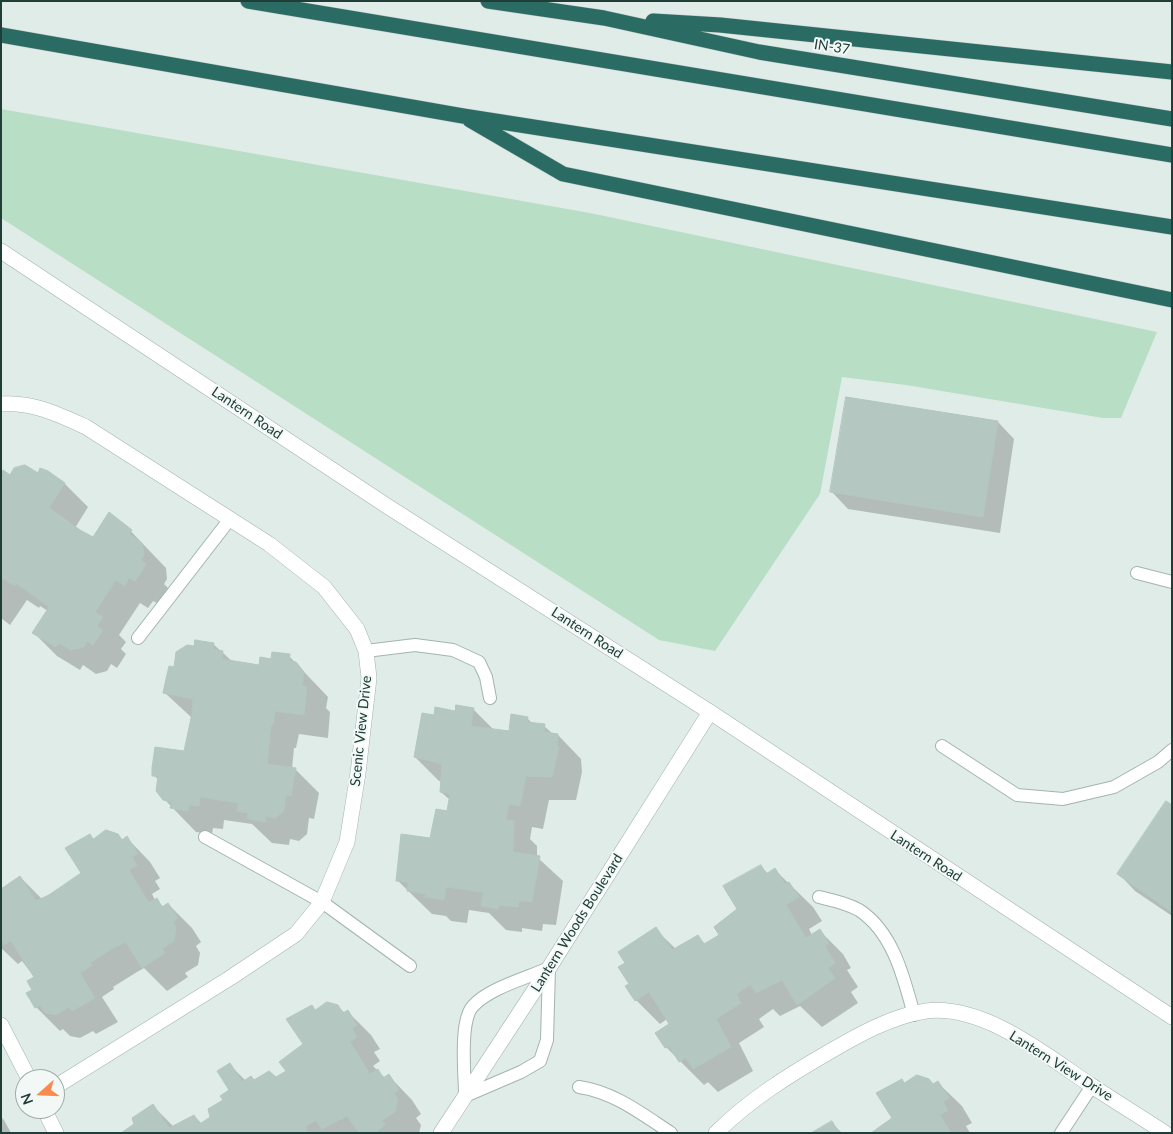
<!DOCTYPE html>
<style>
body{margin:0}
#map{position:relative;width:1173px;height:1134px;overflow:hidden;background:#e0ece8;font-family:Lato,sans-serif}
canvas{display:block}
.frame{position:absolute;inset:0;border:2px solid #203d38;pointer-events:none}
.north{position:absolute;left:15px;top:1069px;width:50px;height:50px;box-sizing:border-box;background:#f1f8f5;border:1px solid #9dada9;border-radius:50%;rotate:250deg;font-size:14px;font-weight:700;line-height:20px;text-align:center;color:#203d38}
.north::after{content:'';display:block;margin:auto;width:18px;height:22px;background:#f98b51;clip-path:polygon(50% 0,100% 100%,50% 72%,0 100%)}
</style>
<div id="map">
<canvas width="1173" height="1134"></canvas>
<div class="frame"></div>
<div class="north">N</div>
</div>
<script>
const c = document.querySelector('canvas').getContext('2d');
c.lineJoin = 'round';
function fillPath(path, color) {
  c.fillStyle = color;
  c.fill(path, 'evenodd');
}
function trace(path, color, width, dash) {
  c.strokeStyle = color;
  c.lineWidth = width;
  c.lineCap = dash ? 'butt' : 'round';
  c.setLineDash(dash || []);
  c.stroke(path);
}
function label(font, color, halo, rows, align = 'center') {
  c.font = font + ' Lato,sans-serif';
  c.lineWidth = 4;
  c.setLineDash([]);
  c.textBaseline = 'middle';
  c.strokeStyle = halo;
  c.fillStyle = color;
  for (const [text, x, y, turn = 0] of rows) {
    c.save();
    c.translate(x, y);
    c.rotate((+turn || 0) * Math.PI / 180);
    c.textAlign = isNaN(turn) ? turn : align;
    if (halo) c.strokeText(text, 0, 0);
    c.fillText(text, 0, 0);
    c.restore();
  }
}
fillPath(new Path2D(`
 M1 109 590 213 1157 332 1121 418H1103L906 385 842 377 820 494 715 651 659 640 1 218Z`), '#b8dec6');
fillPath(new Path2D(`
 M998 422 1014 439 1000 533 848 509 832 492Z
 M47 472 65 484 88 507 75 528 93 539 122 522 166 568 167 579 164 584 169 589 159 604 153 601 148 608 140 603 119 635 126 642 121 649 126 654 117 668 111 664 107 671 96 674 83 665 80 670 57 656 34 633 48 611 40 606 39 608 27 600 10 625 1 618V475H38Z
 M213 644 233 662 260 666 272 660 289 656 328 697 326 708 330 712 328 738 299 734 296 748H294L292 769 296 770 319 793 314 819 309 818 307 834 299 841 290 839 289 845 272 843 252 824 224 820 223 829 213 828 212 834 196 832 164 799 159 780 153 775 185 753 191 717 165 693 175 669 195 647Z
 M473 709 495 731 510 733 527 718 533 724 544 726 553 734 558 735 581 759 582 772 576 800H549L543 829 532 827 530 839 537 846V857L563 881 556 925 543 924 542 931 522 928V932L506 930 489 913 469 910 467 923 451 921 446 916 432 914 397 880 431 840 448 812 450 800 441 792 442 781H439L415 757 435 716Z
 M1172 806V916L1135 891 1119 874Z
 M117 835 123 840 127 838 150 862 160 878 155 881 160 889 152 894 155 900 164 907 168 904 192 928 201 942 196 946 200 953 198 965 185 973 188 977 167 991 144 968 137 972 113 987 114 989 102 997 118 1022 96 1034 93 1031 80 1038 70 1036 63 1029 60 1031 36 1007 34 990 35 978 22 961 18 964 1 948V889L20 877 42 899 82 874 90 836 94 840Z
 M761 866 768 874 775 870 813 907 822 921 809 929 812 935 820 931 843 954 851 968 847 970 858 987 851 992 858 1003 822 1027 800 1006 780 1016 773 1009 759 1019 764 1027 739 1043 753 1071 718 1092 708 1082 704 1085 666 1047 671 1025 667 1019 660 1024 636 1000 627 963 655 929 676 949 698 937 706 945 721 935 739 909Z
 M337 1006 345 1013 348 1012 371 1035 380 1049 374 1052 380 1061 373 1066 385 1078 389 1076 412 1100 421 1114 416 1118 421 1125 419 1133H122L135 1124 153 1106 174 1127 194 1116 202 1124 212 1118 231 1090 230 1065 246 1081 276 1079 287 1072 304 1045 316 1011Z
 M938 1083 962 1106 972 1123 966 1126 970 1133H872L893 1118 905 1084 934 1085Z
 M1 1117 4 1120 11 1133H1Z
 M831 1122 842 1133H814Z`), '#0003');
const building = new Path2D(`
 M846 397 998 421 983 517 830 492Z
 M25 465 38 473 40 468 48 471 65 483 49 508 80 530 93 537 109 512 132 530 129 534 142 543 144 555 141 561 146 564 135 581 129 578 124 586 116 580 95 612 103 617 97 626 103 630 93 645 87 641 84 647 71 650 59 643 56 647 32 633 49 607 16 583 15 586 3 578 1 580V473L3 470 10 475 14 468Z
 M195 640 214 643 213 649 223 651 222 659 259 665 260 657 271 659 272 652 290 654 289 661 296 662 304 672 302 686 307 687 304 715 275 711 273 725H271L267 764 296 768 291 796 286 795 284 811 275 818 266 816 265 822 247 819 248 813 237 811 238 803 200 797 199 806 189 805 188 811 170 808 172 802 163 800 156 791 158 776H152V768L155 747 184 751 192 714 193 699 163 693 166 679 169 666 174 667 176 652 187 645 194 646Z
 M456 705 474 708 471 726 509 731 511 714 528 717 527 722 545 724 544 732 558 734 557 746 559 747 552 777 526 776 520 806 509 804 506 820 514 821 513 852 540 856 532 902 519 901 518 907 499 905 498 909 481 906 483 892 446 887 444 900 425 897 426 894 407 891 408 882 396 881 401 834 430 838 436 809 447 811 450 794 440 792 442 764 414 757 422 713 434 715 435 707 455 711Z
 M1166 801 1172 805V912L1117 874Z
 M106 830 118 834 122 840 127 836 138 854 132 857 137 865 129 870 149 903 157 898 162 907 168 903 178 918 173 922 176 928 174 941 162 949 165 953 142 968 126 942 113 948 90 963 92 965 80 973 95 998 72 1011 69 1007 56 1015 45 1013 40 1005 35 1008 26 993 32 990 27 981 34 977 11 941 4 945 1 940V889L20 876 36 901 49 895 81 873 65 848 90 834 93 839Z
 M761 865 766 874 775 868 785 884 789 882 799 897 786 905 806 938 820 929 829 944 825 946 835 963 828 968 835 978 797 1005 782 980 756 993 750 985 736 994 741 1003 716 1019 731 1047 693 1069 686 1058 679 1062 669 1046 665 1048 655 1033 669 1024 649 992 635 1001 625 986 629 984 618 967 625 963 618 952 656 927 672 950 698 935 704 944 719 935 714 927 737 909 723 886Z
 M327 1002 338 1005 343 1013 348 1010 357 1025 352 1028 357 1037 350 1042 370 1074 378 1069 383 1078 389 1074 399 1090 394 1093 398 1100 395 1112 382 1120 385 1125 375 1133H359L347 1116 322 1129 316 1120 306 1126 307 1133H121L134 1124 132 1118 153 1104 169 1128 194 1115 200 1124 210 1117 208 1109 223 1100 220 1096 229 1090 217 1071 230 1063 242 1082 251 1076 254 1080 269 1071 276 1077 286 1071 279 1062 303 1044 286 1019 312 1005 315 1010Z
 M917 1075 929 1079 933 1084 938 1081 949 1098 943 1102 948 1110 940 1115 951 1133H871L892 1118 876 1093 902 1079 904 1083Z
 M832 1121 839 1133 813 1132Z`);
fillPath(building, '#b5c7c1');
trace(building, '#b2c6c0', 1);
const service = new Path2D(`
 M1137 573 1172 582
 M138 638 230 519
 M366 651 415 645 453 650 479 662 486 677 490 698
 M942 746 1017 795 1063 799 1114 787 1158 762 1172 750
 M205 837 322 902 410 966
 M819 897C832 900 847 903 859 910 893 932 904 978 914 1015
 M549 968 547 1040 540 1061 521 1072 465 1096C465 1075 459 1021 473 1006 489 988 527 978 549 968Z
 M579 1087C614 1092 642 1114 671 1133
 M1061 1133 1092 1086`);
const minor = new Path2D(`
 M1 404C33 402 58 414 86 427L269 544 324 587 357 629 366 651 369 678 358 773 347 842 322 902 296 934 230 978 55 1087
 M1 1025 29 1079
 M44 1109 56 1133
 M441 1133 549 968 710 712
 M716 1133C749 1100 789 1075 829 1052 858 1035 892 1016 926 1011 984 1004 1047 1056 1092 1086 1116 1102 1141 1117 1165 1133`);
const tertiary = new Path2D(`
 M1 251 387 506 710 712 1172 1017`);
const motorway = new Path2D(`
 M248 1 1172 155
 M488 1 604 18 759 52 1172 119
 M653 21 720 25 1172 72
 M1 35 463 116 1172 227
 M470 120 563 174 1172 300`);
trace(service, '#a3b4b0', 14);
trace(minor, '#a3b4b0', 16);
trace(tertiary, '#a3b4b0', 16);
trace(motorway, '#c1c9c7', 16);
trace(service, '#fff', 12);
trace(minor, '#fff', 15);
trace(tertiary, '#fff', 15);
trace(motorway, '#2a6b64', 15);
label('14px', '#203d38', '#f1f8f5', [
 ["IN-37",832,47,9],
 ["Lantern Road",247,413,34],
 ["Lantern Road",587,633,33],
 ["Scenic View Drive",361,731,-84],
 ["Lantern Road",926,856,33],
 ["Lantern Woods Boulevard",577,923,-58],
 ["Lantern View Drive",1061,1066,32]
]);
</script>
